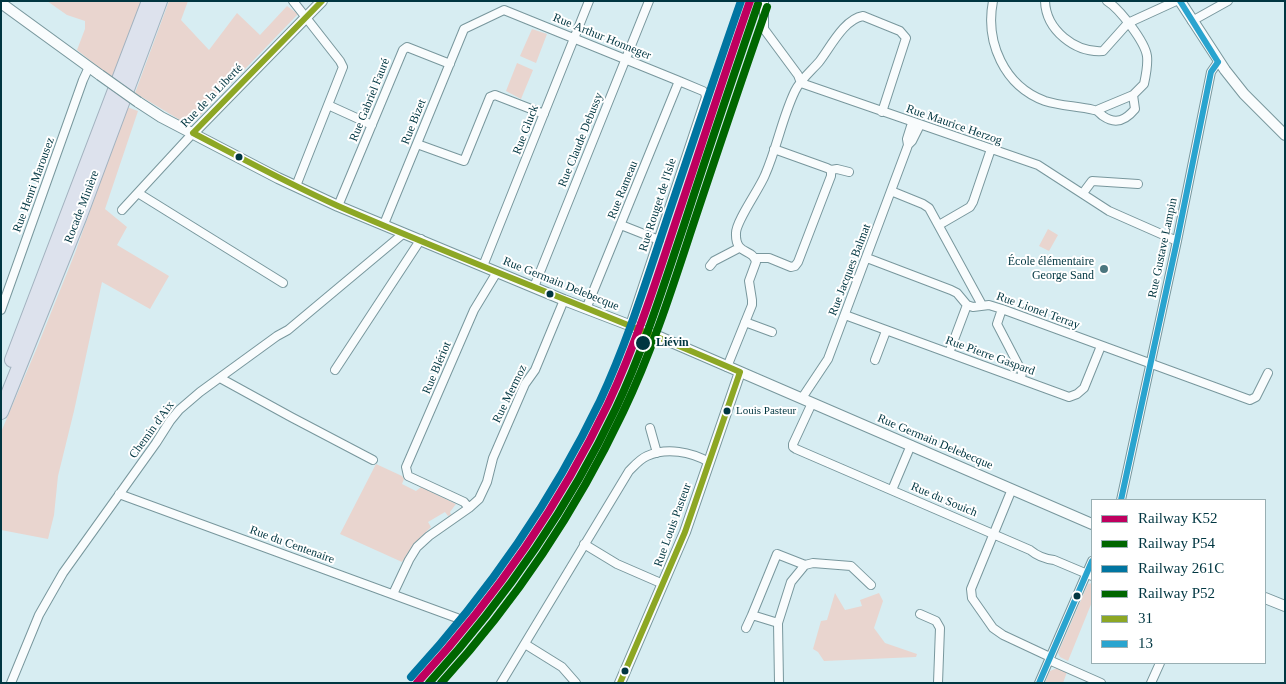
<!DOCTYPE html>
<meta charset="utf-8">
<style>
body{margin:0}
#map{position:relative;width:1286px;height:684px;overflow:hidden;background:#d7edf2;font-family:"Times New Roman",serif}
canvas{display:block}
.frame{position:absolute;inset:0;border:2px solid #003641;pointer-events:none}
.legend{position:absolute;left:1091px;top:499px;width:175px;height:165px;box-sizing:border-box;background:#fff;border:1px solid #99afb3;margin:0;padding:6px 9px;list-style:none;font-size:15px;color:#003641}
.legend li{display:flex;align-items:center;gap:10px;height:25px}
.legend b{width:25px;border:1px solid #99afb3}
</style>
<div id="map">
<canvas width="1286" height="684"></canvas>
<div class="frame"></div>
<ul class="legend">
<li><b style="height:6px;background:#bf005f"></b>Railway K52</li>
<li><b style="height:6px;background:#060"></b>Railway P54</li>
<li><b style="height:6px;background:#0075a1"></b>Railway 261C</li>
<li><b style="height:6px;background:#060"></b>Railway P52</li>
<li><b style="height:6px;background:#8da724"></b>31</li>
<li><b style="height:6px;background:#29a4cf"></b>13</li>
</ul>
</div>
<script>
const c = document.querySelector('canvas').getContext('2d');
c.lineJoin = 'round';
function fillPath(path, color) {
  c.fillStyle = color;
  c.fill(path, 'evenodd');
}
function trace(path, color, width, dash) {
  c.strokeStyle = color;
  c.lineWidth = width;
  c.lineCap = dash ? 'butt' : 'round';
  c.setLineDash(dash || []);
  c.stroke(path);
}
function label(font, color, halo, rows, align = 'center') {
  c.font = font + ' "Times New Roman",serif';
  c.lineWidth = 4;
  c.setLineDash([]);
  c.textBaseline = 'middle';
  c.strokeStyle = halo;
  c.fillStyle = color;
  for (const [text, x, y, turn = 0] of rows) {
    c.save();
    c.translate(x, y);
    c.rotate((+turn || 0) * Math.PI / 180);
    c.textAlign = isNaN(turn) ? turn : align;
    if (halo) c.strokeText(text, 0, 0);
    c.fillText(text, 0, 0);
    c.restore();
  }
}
fillPath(new Path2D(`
 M47 1H143L112 78 77 50 85 29V21L67 15Z
 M169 1H188L181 20 209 50 237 13 260 35 287 6 298 14 190 126 135 93Z
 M532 29 547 34 536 63 520 56Z
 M517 63 533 70 521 99 506 91Z
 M127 107 138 111 105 209 127 227 117 245 169 276 150 309 102 282 74 411 58 476 54 515 48 539 1 530V432L36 350 75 253Z
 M1048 229 1058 235 1049 251 1039 246Z
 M376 464 402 476 404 479 402 484 416 491 421 487 456 504 450 512 451 515 448 516 445 512 428 522 431 527 415 543 402 562 340 534Z
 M1092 583V602L1068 661 1060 657 1058 653 1088 584Z
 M835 593 845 610 862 606 860 600 879 593 883 601 874 628 885 643 917 654 916 657 824 661 818 652 813 649 821 621 827 620Z
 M1057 668 1067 672 1063 683H1045L1050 671Z`), '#e9d5cf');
const minor = new Path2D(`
 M293 1 340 61 343 67 296 186
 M764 1V29L798 75 801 83
 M993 1C985 42 1004 86 1045 101 1061 106 1077 106 1094 110 1098 110 1099 113 1103 116 1116 125 1126 120 1135 109L1133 95 1144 84C1146 75 1148 65 1147 56 1145 42 1120 9 1107 1
 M1045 1C1046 30 1075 53 1103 51L1128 23 1176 1
 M1192 21 1228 1
 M801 83 1038 165 1109 211 1177 241
 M328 105 372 125
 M1097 110 1133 95
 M417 144 464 161 490 97 495 95 544 114
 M908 145 912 141 920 125
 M831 170 837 169 849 172
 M891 191 923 204 929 208 982 305
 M138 193 283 283
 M1083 193 1092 181 1138 184
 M338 206 403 50 407 47 450 64
 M122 210 193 133
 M384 224 464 29 504 10 679 81 703 91 705 93 706 97 630 325
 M621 225 659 240
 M939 225 970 207 973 202 991 149
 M755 258H769L791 267 795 266 798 262 831 176V170L827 168 774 149
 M867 258 951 290 957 293 967 305 973 307 989 305 1002 309 1250 400 1256 397 1268 373
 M483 266 589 1
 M710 266 714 261 739 248
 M534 287 649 1
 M586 309 679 81
 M1002 309 997 324 1022 372 1021 379
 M1 310 83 80 89 67
 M845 315 1069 397 1077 394 1084 388 1101 346
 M745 322 772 332
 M949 353 967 305
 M875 360 886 331
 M727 367 752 305V300L749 281 756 262C753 248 735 256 736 233 736 221 760 188 765 175 777 148 782 118 795 91 800 80 811 71 819 62 830 48 844 19 863 16L900 31 906 38 882 112
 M335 370 421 239
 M220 378 291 417 373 460
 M802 398 828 359 907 148 908 145 907 139 912 123
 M812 403 793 444V447L796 449 1030 550C1036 555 1045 559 1054 560L1092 576
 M650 428 657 453
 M1012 489 971 589 972 598 993 628 1003 635 1050 657
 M892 490 911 445
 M119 494 457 618
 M1121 500 1177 241 1211 72 1218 62
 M469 508 464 502 408 476 406 467 474 310 497 272
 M584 544 617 564 663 584
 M393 594 409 560 417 547 429 536 469 508 479 499 487 482 493 458 525 384 535 370 564 300
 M920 614 936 621 940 628 938 683
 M752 615 777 554 805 565
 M746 628 752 615 778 623
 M525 644 562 667 576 683
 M1049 660 1101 683
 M11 683 39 615 63 573 156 443 170 421 179 410 200 392 277 336 288 330 404 233
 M501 683 629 471C635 465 640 459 647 456 667 447 691 452 709 462
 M779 683 778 623 791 582 805 565 813 563 851 566 871 585
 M1039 683 1092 561
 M1151 683 1160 663`);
const tertiary = new Path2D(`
 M1180 1 1225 70 1244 94 1285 135
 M1 3 100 75
 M138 102 161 117 278 178 338 206 564 300 655 335 1092 524
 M193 133 322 1
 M1265 598 1285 606
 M620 683 685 532 740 372`);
const motorway = new Path2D(`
 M12 360 149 1
 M1 412 79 218 160 1`);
trace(minor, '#78979d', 10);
trace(tertiary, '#78979d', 12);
trace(motorway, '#a2b2bf', 16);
trace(minor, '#f9fcfd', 8);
trace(tertiary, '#f9fcfd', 10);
trace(motorway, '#dde2ed', 14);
const tertiaryBridge = new Path2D(`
 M100 75 138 102`);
trace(tertiaryBridge, '#78979d', 12, []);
trace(tertiaryBridge, '#f9fcfd', 10);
trace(new Path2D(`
 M193 133C241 158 289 184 338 206 471 264 607 314 740 372
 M193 133 322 1
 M620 683 685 532 740 372`), '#8da724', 6);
trace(new Path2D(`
 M1180 1 1218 62
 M1121 500 1177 241 1211 72 1218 62
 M1039 683 1092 561`), '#29a4cf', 6);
trace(new Path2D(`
 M417 683C494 599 559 507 608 404 635 346 655 285 675 224 700 150 724 75 750 1`), '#bf005f', 8);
trace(new Path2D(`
 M429 683C504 600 568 509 616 408 644 349 663 287 684 225 708 151 733 77 758 4`), '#060', 8);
trace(new Path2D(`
 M411 677C487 594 551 503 600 401 627 343 646 282 666 222 691 148 715 75 741 1`), '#0075a1', 8);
trace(new Path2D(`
 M441 683C515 602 576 511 623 412 651 354 671 292 691 231 716 156 741 81 767 7`), '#060', 8);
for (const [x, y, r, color] of [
 [239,157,4.5,"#003641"],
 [1104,269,5,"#4b767f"],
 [550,294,4.5,"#003641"],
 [643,343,8,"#003641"],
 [727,411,4.5,"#003641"],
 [1077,596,4.5,"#003641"],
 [625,671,4.5,"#003641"]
]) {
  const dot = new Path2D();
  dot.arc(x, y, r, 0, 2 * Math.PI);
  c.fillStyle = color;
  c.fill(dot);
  trace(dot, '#fff', 2);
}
label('11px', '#003641', '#fff', [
 ["Louis Pasteur",736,411]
], 'left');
label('12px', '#003641', '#fff', [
 ["Rue Arthur Honneger",602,37,22],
 ["Rue de la Liberté",212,96,-46],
 ["Rue Gabriel Fauré",370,100,-68],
 ["Rue Bizet",414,122,-68],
 ["Rue Maurice Herzog",954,125,19],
 ["Rue Gluck",526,130,-69],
 ["Rue Claude Debussy",581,140,-68],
 ["Rue Henri Marousez",34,185,-70],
 ["Rue Rameau",623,190,-68],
 ["Rue Rouget de l'Isle",658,205,-72],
 ["Rocade Minière",82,207,-69],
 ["Rue Gustave Lampin",1163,248,-78],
 ["Rue Jacques Balmat",850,270,-69],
 ["Rue Germain Delebecque",561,284,22],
 ["Rue Lionel Terray",1038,311,20],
 ["Rue Pierre Gaspard",990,356,20],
 ["Rue Blériot",437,368,-67],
 ["Rue Mermoz",510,394,-64],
 ["Chemin d'Aix",152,430,-54],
 ["Rue Germain Delebecque",935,442,23],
 ["Rue du Souich",944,500,23],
 ["Rue Louis Pasteur",673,525,-70],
 ["Rue du Centenaire",292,545,20]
]);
label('12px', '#003641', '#fff', [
 ["École élémentaire",1094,262],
 ["George Sand",1094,276]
], 'right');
label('bold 12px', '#003641', '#fff', [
 ["Liévin",656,343]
], 'left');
</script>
